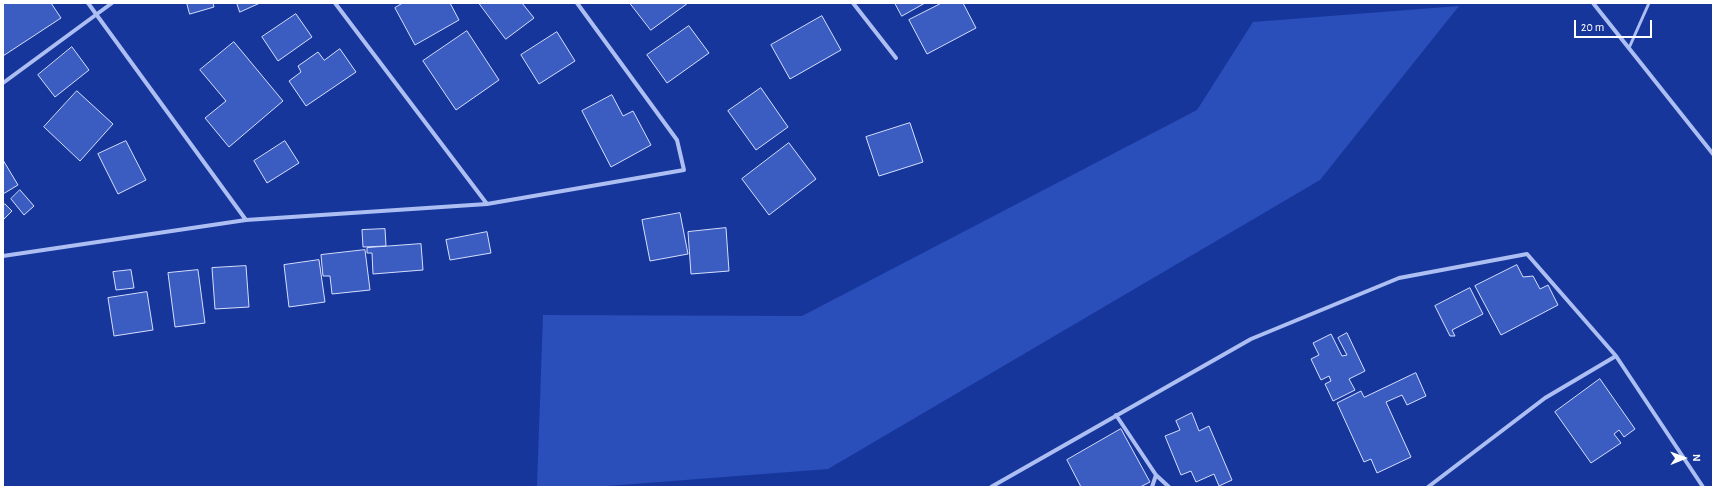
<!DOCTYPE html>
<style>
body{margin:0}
#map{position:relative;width:1716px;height:490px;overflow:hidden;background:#17369c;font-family:"Alegreya Sans",sans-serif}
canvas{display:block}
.frame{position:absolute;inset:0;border:4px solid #fff;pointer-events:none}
.north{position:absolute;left:1664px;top:438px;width:40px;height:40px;-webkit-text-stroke:3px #17369c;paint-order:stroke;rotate:89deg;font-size:11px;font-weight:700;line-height:16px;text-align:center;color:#fff}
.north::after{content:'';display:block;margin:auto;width:14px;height:18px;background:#fff;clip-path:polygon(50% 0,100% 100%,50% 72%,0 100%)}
.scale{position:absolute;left:1574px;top:20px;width:78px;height:18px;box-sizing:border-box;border:2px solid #fff;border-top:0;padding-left:5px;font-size:12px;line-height:14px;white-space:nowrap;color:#fff;-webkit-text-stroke:3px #17369c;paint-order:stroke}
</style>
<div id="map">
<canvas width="1716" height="490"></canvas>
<div class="frame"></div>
<div class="north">N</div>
<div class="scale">20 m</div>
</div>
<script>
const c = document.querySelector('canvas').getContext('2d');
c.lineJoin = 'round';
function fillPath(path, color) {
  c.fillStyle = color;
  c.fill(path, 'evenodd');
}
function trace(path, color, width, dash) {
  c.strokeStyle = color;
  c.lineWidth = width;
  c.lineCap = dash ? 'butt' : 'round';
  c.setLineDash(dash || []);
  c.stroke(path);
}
fillPath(new Path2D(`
 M1459 6 1320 180 828 469 594 487H537L543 315 802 316 1197 110 1253 22Z`), '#2a4eba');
const building = new Path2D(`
 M3 3H51L61 18 3 56Z
 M187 3H213L214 7 190 14Z
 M237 3H260L240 12Z
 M403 3H450L459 20 415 45 395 8Z
 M479 3H522L534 18 506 39Z
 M630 3H688L651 30Z
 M895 3H925L902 16Z
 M942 3H963L976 28 927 54 909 20Z
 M296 14 312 37 278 61 262 37Z
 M822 16 841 50 790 79 771 45Z
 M689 26 709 53 667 83 647 55Z
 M467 31 499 80 456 110 423 61Z
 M557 32 575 61 539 84 521 55Z
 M234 42 283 101 229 147 205 118 226 101 200 70Z
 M72 47 89 70 55 97 38 75Z
 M340 49 356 72 306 106 289 81 301 72 298 66 318 52 324 60Z
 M761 88 788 127 756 150 728 111Z
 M77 91 113 124 80 161 44 127Z
 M612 95 623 116 633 111 651 145 611 167 582 111Z
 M910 123 923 162 879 176 866 137Z
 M126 141 146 180 118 194 98 154Z
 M285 141 299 163 267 183 254 161Z
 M789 143 816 179 769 215 742 179Z
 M3 160 18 185 3 194Z
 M20 190 34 206 24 215 11 199Z
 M5 204 12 211 3 220V206Z
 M680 213 688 254 650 261 642 220Z
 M726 228 729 271 691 274 688 232Z
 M385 229 386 246 363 247 362 230Z
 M487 232 491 253 450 260 446 240Z
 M421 244 423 270 373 274 372 253H367V248Z
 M365 250 370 290 332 294 330 276H323L321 255Z
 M319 260 325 302 289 307 284 265Z
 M1517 265 1523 277 1533 276 1540 289 1548 285 1558 305 1501 335 1475 286Z
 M246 266 249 307 215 309 212 268Z
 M131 270 134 288 116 290 113 272Z
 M198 270 205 323 175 327 168 273Z
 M1470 288 1483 314 1452 330 1455 336H1450L1435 306Z
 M147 292 153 330 114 336 108 298Z
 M1347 333 1365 371 1349 379 1355 390 1333 401 1325 384 1331 381 1329 376 1321 380 1311 359 1319 355 1313 343 1331 334 1342 356 1347 355 1338 338Z
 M1416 373 1426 396 1407 405 1402 395 1386 402 1411 457 1377 473 1371 459 1364 462 1337 403 1361 391 1364 397Z
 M1600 379 1635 429 1624 437 1619 430 1614 434 1621 443 1591 463 1555 412Z
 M1192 413 1199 431 1209 426 1232 480 1219 486 1214 474 1196 482 1191 471 1181 475 1165 436 1180 430 1176 421Z
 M1121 429 1150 482 1140 487H1081L1067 460Z`);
fillPath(building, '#3b5cc1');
trace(building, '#d5dffc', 1);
trace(new Path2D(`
 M1629 48 1649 3`), '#adbff2', 3);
trace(new Path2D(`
 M88 3 246 220
 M335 3 487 204 684 170 677 140 577 3
 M853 3 896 58
 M1593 3 1713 154
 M3 83 112 3
 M3 256 246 220 487 204
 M1116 415 1156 475 1152 487
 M1156 475 1169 487
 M991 487 1251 339 1399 278 1527 254 1616 356 1703 487
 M1428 487 1545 398 1616 356`), '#adbff2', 4);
</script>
